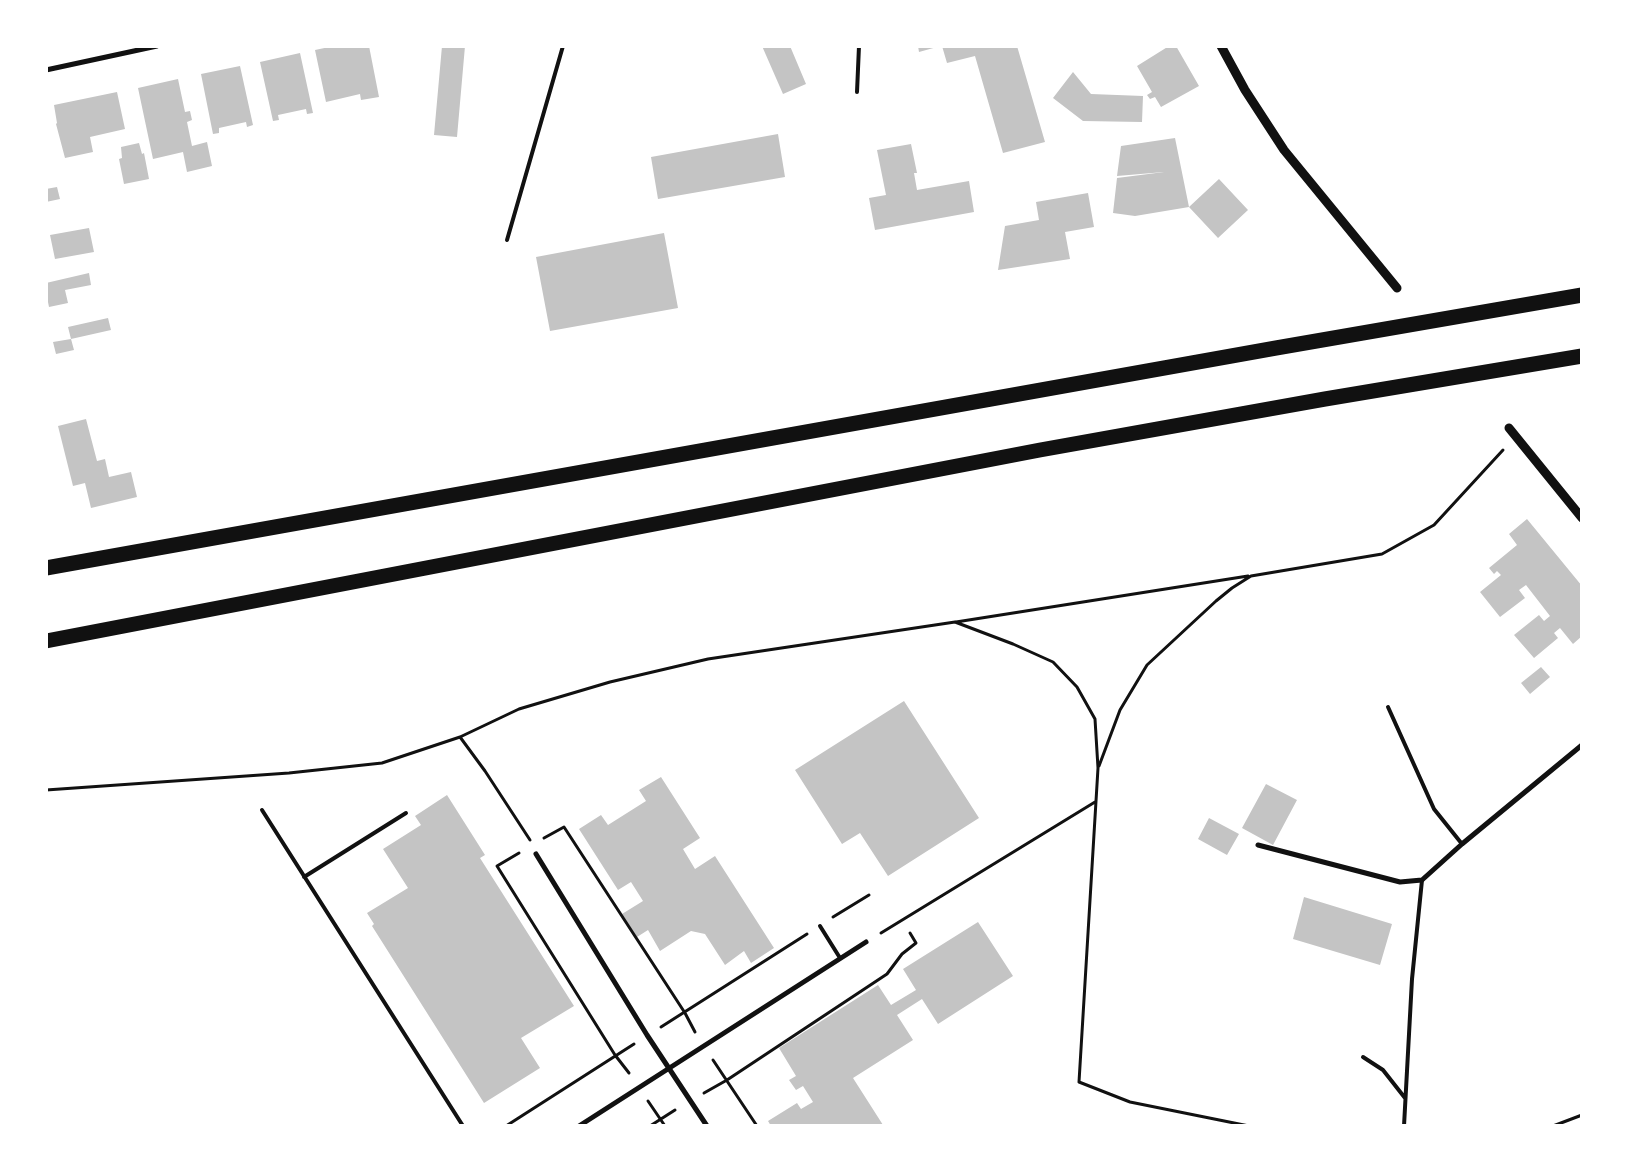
<!DOCTYPE html>
<style>
body{margin:0}
#map{position:relative;width:1628px;height:1172px;overflow:hidden;background:#fff;font-family:Bitter,serif}
canvas{display:block}
.frame{position:absolute;inset:0;border:48px solid #fff;pointer-events:none}
</style>
<div id="map">
<canvas width="1628" height="1172"></canvas>
<div class="frame"></div>
</div>
<script>
const c = document.querySelector('canvas').getContext('2d');
c.lineJoin = 'round';
function fillPath(path, color) {
  c.fillStyle = color;
  c.fill(path, 'evenodd');
}
function trace(path, color, width, dash) {
  c.strokeStyle = color;
  c.lineWidth = width;
  c.lineCap = dash ? 'butt' : 'round';
  c.setLineDash(dash || []);
  c.stroke(path);
}
fillPath(new Path2D(`
 M334 46H369L379 97 361 100 360 94 326 102 315 50Z
 M442 46H465L457 137 434 135Z
 M762 46H790L806 84 783 94Z
 M918 46H937V47L919 52Z
 M942 46H1017L1045 142 1003 153 975 56 947 63Z
 M1169 46H1176L1199 86 1161 107 1155 97 1150 99 1147 95 1152 92 1137 66Z
 M300 53 313 113 307 114 306 109 278 115 279 120 273 121 260 62Z
 M240 66 253 125 247 127 246 122 219 128V133L213 134 201 74Z
 M1073 72 1091 94 1143 96 1142 122 1083 121 1053 98Z
 M178 79 185 112 190 111 192 120 187 122 192 146 207 142 212 166 187 172 183 152 153 159 138 88Z
 M117 92 125 129 90 137 93 152 65 158 56 124 57 123 54 105Z
 M778 134 785 177 658 199 651 157Z
 M1175 138 1189 207 1135 216 1113 213 1117 178 1164 172 1117 176 1121 146Z
 M139 143 142 154 144 153 149 179 124 184 119 159 122 158 121 147Z
 M911 144 917 173H914L917 190 969 181 974 212 875 230 869 198 886 195 877 150Z
 M1219 179 1248 210 1218 238 1189 207Z
 M57 187 60 199 46 202V189Z
 M1088 193 1094 227 1065 232 1070 259 998 270 1005 226 1039 220 1036 202Z
 M89 228 94 252 55 259 50 235Z
 M664 233 678 308 550 331 536 257Z
 M89 273 91 285 65 290 68 303 49 307 46 292V283Z
 M108 318 111 330 71 339 68 327Z
 M71 339 74 350 56 354 53 342Z
 M86 419 97 461 105 459 109 477 131 472 137 497 91 508 85 483 73 486 58 426Z
 M1527 519 1582 586V636L1573 644 1560 628 1554 633 1558 638 1534 658 1514 635 1539 615 1544 621 1550 616 1526 585 1519 590 1525 598 1500 617 1480 592 1501 575 1497 571 1494 574 1489 568 1517 545 1509 534Z
 M1541 667 1550 677 1530 694 1521 683Z
 M904 701 979 818 888 876 860 833 842 844 795 770Z
 M661 777 700 838 683 849 695 869 715 856 774 948 751 963 744 951 725 965 705 934 691 931 660 951 648 930 637 937 622 914 643 901 631 882 618 890 579 829 601 815 608 825 646 801 639 790Z
 M1266 784 1297 800 1273 845 1242 828Z
 M447 795 485 855 480 858 574 1006 521 1038 540 1068 484 1103 372 926 374 924 367 913 408 888 383 849 421 825 415 816Z
 M1209 818 1239 834 1227 855 1198 839Z
 M1304 897 1392 924 1380 965 1293 939Z
 M978 922 1013 976 938 1024 922 999 897 1015 913 1040 853 1078 883 1125 771 1126 768 1121 797 1103 801 1109 813 1102 803 1086 796 1090 789 1080 796 1076 779 1048 878 985 891 1005 916 990 903 969Z`), '#c4c4c4');
trace(new Path2D(`
 M956 622 1248 576
 M1099 766 1120 710 1147 665 1216 601 1232 588 1251 576 1382 554 1434 525 1503 450
 M46 790 289 773 382 763 460 737
 M544 838 564 827 685 1013 695 1032
 M530 840 485 771 460 737 519 709 610 682 708 659 955 622 1013 644 1053 662 1077 687 1095 719 1098 768 1079 1082 1130 1102 1249 1126
 M519 853 497 866 615 1055 629 1073
 M833 917 869 895
 M881 933 1095 802
 M661 1027 807 934
 M713 1060 757 1126
 M704 1093 727 1080 887 974 902 954 916 943 910 933
 M648 1101 665 1126
 M506 1126 634 1044
 M650 1126 675 1110
 M1553 1126 1582 1115`), '#111', 3);
trace(new Path2D(`
 M857 92 859 46
 M507 240 563 46
 M1388 707 1434 809 1462 844
 M262 810 463 1126
 M304 877 406 813
 M820 926 840 958
 M1363 1057 1383 1070 1405 1098
 M1404 1126 1412 979 1422 880`), '#111', 4);
trace(new Path2D(`
 M46 70 157 46
 M1258 845 1400 882 1422 880 1462 844 1582 745
 M536 854 647 1035 707 1126
 M579 1126 866 942`), '#111', 5);
trace(new Path2D(`
 M1221 46 1245 90 1284 150 1397 288
 M1509 428 1582 518`), '#111', 9);
trace(new Path2D(`
 M46 568 1276 348 1582 295
 M46 641 1040 450 1325 399 1582 356`), '#111', 15);
</script>
